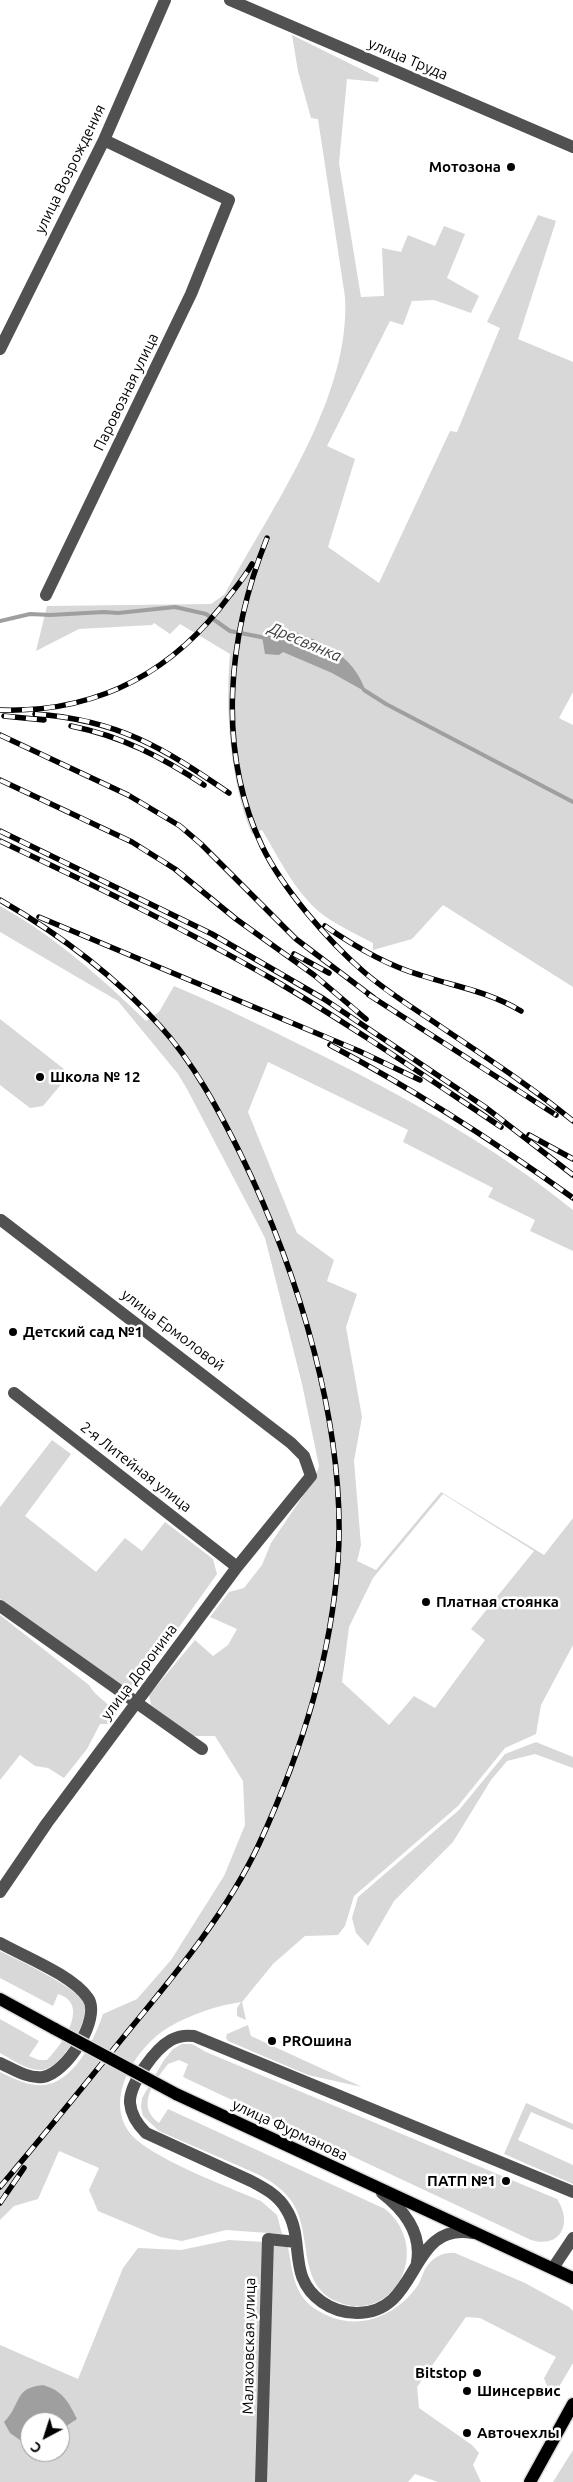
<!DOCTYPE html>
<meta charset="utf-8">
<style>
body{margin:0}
#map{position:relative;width:573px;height:2482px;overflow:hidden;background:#fff;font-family:Ubuntu,sans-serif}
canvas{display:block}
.north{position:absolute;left:20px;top:2412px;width:50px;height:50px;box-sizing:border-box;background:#fff;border:1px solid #999;border-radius:50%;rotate:220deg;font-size:14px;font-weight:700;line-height:20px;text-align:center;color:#000}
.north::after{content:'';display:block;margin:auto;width:18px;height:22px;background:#000;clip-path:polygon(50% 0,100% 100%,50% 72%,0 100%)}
</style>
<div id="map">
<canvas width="573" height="2482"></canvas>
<div class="north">С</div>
</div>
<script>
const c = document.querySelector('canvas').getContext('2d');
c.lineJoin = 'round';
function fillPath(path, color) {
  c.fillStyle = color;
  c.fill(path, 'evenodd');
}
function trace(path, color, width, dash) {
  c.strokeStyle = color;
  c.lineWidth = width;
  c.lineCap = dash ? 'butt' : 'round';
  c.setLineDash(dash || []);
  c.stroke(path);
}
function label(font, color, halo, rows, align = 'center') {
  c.font = font + ' Ubuntu,sans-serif';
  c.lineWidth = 5;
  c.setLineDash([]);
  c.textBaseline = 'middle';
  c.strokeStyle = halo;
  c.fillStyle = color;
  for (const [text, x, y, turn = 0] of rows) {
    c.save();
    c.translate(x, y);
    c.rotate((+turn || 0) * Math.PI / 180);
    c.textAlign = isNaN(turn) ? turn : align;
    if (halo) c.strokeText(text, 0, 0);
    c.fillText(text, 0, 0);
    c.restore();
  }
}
fillPath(new Path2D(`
 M292 35 379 78 378 82 347 79 339 163 361 297 384 296 382 248 401 252 408 235 435 246 444 226 465 234 447 278 479 296 471 313 434 300 412 301 403 325 390 321 327 446 355 459 328 547 379 583 450 431 457 432 500 328 487 322 538 215 556 221 518 339 573 362V692L559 718 573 725V987L443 905 412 939 373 950V943C358 935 343 928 329 919 297 898 281 861 262 830L252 834C230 782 225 710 230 654L180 624 170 634 154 623 152 625 79 629 36 651 47 606 211 604 225 594C271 508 351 399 345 297L318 119 311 118 298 71Z
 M0 906C54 936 102 978 146 1021L159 1012 174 986C222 1006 268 1029 315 1052 406 1097 494 1146 573 1210V1251L530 1231 535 1220 488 1197 493 1188 403 1142 408 1130 268 1062 248 1112 297 1233 334 1260 327 1281 357 1294 346 1327 362 1417 354 1461 361 1545 357 1561 376 1570 441 1492 544 1555 573 1518V1645L541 1705 536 1734 505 1748 458 1806 354 1896 345 1926 338 1935 305 1936 273 1964 242 2002 246 2020 237 2016V2008L241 2002C215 2006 192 2014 169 2027 137 2046 103 2098 130 2133 148 2157 231 2188 261 2201L277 2215 282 2234 226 2230 182 2241 160 2237 98 2211 89 2190 99 2168 59 2151 38 2199 14 2206 0 2220V2072C11 2077 23 2084 36 2085 71 2089 94 2041 103 2014L137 1999 171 1960 224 1876 245 1825 243 1781 215 1736H193L151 1705 149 1695 195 1640 213 1656 228 1645 237 1629 210 1617 229 1592 244 1588 262 1565 271 1543 315 1478 319 1466 302 1384 265 1238 187 1089 178 1074 118 1001 0 932ZM443 1494 534 1551 471 1629 485 1640 435 1708 414 1696 389 1725 342 1682 349 1627 373 1578Z
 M0 1019 64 1069V1081L43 1106 30 1108 0 1085Z
 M52 1440 71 1454 25 1516 96 1572 125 1538 142 1551 165 1522 213 1559 217 1574 137 1686 124 1687 0 1599V1507Z
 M0 1615 89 1685C96 1698 110 1702 116 1715L109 1724H100L87 1749 64 1778 48 1768 35 1766 20 1755 0 1780Z
 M536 1742 573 1757V1768L535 1754 507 1761 491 1780 453 1842 394 1901 368 1946 356 1933 352 1918 358 1897 459 1810 505 1754Z
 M0 1951C18 1960 77 1987 84 2003 91 2021 60 2069 42 2070 27 2071 12 2059 0 2053V2019L39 2041 29 2056 39 2060H47C62 2045 91 2004 58 1994L53 2006 0 1978Z
 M248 2025 251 2036 362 2087 308 2075 228 2041 226 2038 227 2034Z
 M182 2044H192L206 2052 557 2199C573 2223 561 2249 531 2240L183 2077 188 2064 179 2060 168 2064C154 2082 135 2106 159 2123L168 2109 385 2209C434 2249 393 2325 338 2302 298 2286 312 2240 295 2207 287 2191 270 2180 255 2173L159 2131 143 2116 141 2107 142 2098 164 2060 173 2049Z
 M526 2103 573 2124V2130L531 2112 518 2140 573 2165V2184L504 2154Z
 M229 2240 264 2242 257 2482H0V2345L78 2379 123 2268 138 2248 181 2250ZM30 2422H60V2452H30Z
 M271 2245 288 2247C294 2281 295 2303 331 2317 364 2330 399 2313 418 2285 422 2279 423 2270 428 2265 435 2256 445 2252 455 2253L525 2283 569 2307 573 2311V2363L556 2392H553L547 2386 544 2378 556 2357 480 2318 466 2317 417 2387 419 2408 472 2445 479 2453 473 2465 481 2482H438L415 2474 408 2482H263Z
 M573 2450V2482H553Z`), '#d8d8d8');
fillPath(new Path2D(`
 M281 628C318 639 353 653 366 692L332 673 283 652 279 655 265 654 262 636 267 630Z
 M43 2385C63 2391 68 2401 77 2419L60 2430V2422H30V2447L10 2433 4 2422C22 2404 13 2388 43 2385Z`), '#9f9f9f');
trace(new Path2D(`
 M0 621 30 614 50 615 104 612 118 613 175 607 206 614 230 631 266 638
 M364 690 386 704 573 802`), '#9f9f9f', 4);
const major = new Path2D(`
 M0 1999 55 2029
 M176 2094 573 2278
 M530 2482 573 2404`);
trace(major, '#dbdbdb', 15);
trace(new Path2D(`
 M230 0 573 147
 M0 349 104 140 165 0
 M46 595 191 294 229 200 104 140
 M14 1393 237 1567
 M0 1606 202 1749
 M0 1892 47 1823 237 1567 311 1476 304 1456 291 1443 1 1220
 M0 1943C25 1957 72 1975 88 1998 102 2018 66 2074 43 2077 28 2079 13 2069 0 2063
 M382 2193C404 2210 422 2233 417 2262
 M473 2233C407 2221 422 2313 357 2313 344 2313 332 2309 322 2302 286 2277 306 2240 286 2209 278 2195 264 2188 251 2181L146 2133C138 2125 131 2115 130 2103 129 2084 155 2049 171 2040 178 2036 186 2035 194 2036L573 2192
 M553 2268 573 2238
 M261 2482 268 2239 296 2242`), '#515151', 12);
trace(major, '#000', 12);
const rail = new Path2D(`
 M267 538C228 635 216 749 262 846 282 888 329 942 364 972 385 990 408 1005 431 1020 479 1053 528 1084 573 1121
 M0 710C97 713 173 673 230 595 238 585 246 575 252 564
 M35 714C118 720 162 747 229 793
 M4 716 44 720
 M71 726C121 736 162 757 204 785
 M0 735 128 795 180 826 201 844 296 939 374 998
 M0 780 132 842 175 869 236 919 314 975 366 1019
 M0 831 212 934 324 999 485 1107 573 1175
 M0 841C93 885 185 929 274 980 352 1026 426 1077 501 1127
 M0 900C59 934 114 975 160 1026 193 1062 218 1109 240 1153 298 1271 347 1428 338 1561 331 1658 300 1756 259 1844 227 1912 178 1971 130 2029 87 2082 44 2135 0 2187
 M39 917 359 1051 420 1080
 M325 926C354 946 386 965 420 975 457 987 487 991 521 1011
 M294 954 329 973
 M369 995 556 1115
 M330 1045C415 1090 495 1142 573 1198
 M529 1135 573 1159
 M0 2203 24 2168`);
trace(rail, '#000', 5.5);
trace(rail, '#fff', 4, [11]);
const majorBridge = new Path2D(`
 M55 2029 176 2094`);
trace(majorBridge, '#dbdbdb', 15, []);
trace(majorBridge, '#000', 12);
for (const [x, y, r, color] of [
 [511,167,5,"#000"],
 [40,1077,5,"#000"],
 [13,1332,5,"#000"],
 [426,1602,5,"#000"],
 [272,2041,5,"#000"],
 [506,2181,5,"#000"],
 [477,2373,5,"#000"],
 [467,2391,5,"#000"],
 [467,2433,5,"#000"]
]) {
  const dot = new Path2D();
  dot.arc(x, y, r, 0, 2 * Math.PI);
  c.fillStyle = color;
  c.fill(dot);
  trace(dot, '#fff', 2);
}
label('15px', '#000', '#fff', [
 ["улица Труда",408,59,23],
 ["улица Возрождения",70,169,-64],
 ["Паровозная улица",126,392,-64],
 ["улица Ермоловой",173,1330,37],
 ["2-я Литейная улица",136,1467,38],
 ["улица Доронина",139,1672,-53],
 ["улица Фурманова",290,2130,25],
 ["Малаховская улица",249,2346,-89]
]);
label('bold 15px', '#000', '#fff', [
 ["Мотозона",501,167,"right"],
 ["Школа № 12",50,1077],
 ["Детский сад №1",23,1332],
 ["Платная стоянка",436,1602],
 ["PROшина",282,2041],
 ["ПАТП №1",496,2181,"right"],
 ["Bitstop",467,2373,"right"],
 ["Шинсервис",477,2391],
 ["Авточехлы",477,2433]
], 'left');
label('italic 16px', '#404040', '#fff', [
 ["Дресвянка",305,642,23]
]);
</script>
